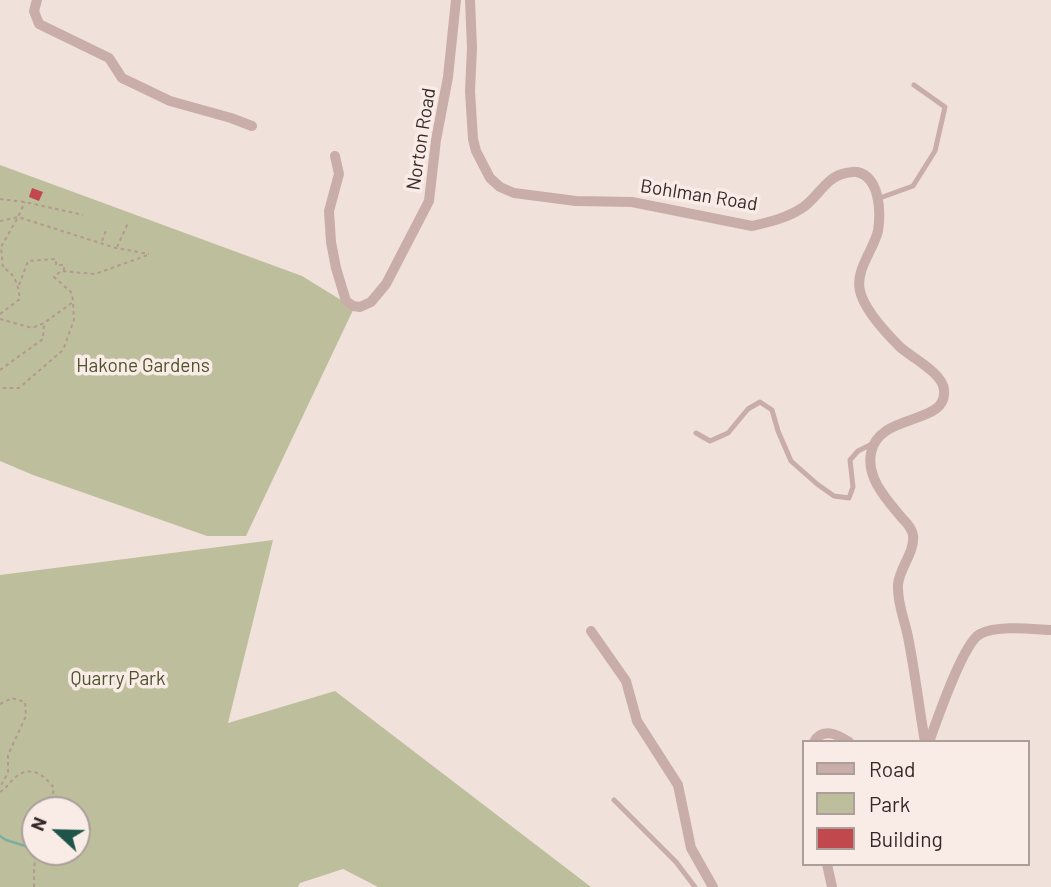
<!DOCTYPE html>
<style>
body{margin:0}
#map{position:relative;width:1051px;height:887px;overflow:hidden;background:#f1e1db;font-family:Barlow,sans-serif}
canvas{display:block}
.legend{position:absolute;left:802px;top:740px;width:228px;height:126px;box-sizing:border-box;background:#f9ece7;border:2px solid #ab9e9b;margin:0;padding:9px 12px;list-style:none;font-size:21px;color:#352828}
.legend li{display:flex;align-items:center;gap:14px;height:35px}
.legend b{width:35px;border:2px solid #ab9e9b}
.north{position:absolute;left:21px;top:796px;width:70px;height:70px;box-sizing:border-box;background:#f9ece7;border:2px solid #ab9e9b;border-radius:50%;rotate:292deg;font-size:19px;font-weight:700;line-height:28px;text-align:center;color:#352828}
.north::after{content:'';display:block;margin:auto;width:24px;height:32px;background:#1f5549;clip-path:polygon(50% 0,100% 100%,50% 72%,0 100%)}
</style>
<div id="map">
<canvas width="1051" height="887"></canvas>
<ul class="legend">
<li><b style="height:9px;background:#c8ada8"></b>Road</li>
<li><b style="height:19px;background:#bdbf9c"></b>Park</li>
<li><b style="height:19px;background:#c1494e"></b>Building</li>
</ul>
<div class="north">N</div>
</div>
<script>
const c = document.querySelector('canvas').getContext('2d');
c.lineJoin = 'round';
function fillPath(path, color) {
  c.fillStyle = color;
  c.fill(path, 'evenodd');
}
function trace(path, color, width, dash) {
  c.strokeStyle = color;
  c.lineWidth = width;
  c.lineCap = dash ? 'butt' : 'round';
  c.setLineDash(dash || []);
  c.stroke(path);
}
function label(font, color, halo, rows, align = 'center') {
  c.font = font + ' Barlow,sans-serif';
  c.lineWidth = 7;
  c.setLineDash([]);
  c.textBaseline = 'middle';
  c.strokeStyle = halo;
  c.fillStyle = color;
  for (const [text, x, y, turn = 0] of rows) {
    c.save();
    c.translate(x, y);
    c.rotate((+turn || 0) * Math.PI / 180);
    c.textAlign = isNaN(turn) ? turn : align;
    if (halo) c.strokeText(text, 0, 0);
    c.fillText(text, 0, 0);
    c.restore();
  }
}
fillPath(new Path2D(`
 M0 165 302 276 354 308 246 536H207L33 475 0 461Z
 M273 540 228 723 335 691 591 887H378L343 869 300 883 298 887H0V575ZM35 810H77V852H35Z`), '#bdbf9c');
trace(new Path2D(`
 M0 836 6 840 35 849`), '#7bada1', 2.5);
fillPath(new Path2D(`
 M32 188 43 192 39 201 29 197Z`), '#c1494e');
trace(new Path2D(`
 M0 199 25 202 83 215
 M0 221 18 217 116 248 149 254
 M102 241 107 228
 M117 247 128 223
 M19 285 28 261 56 259V265H64V271
 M73 300 71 292 54 277 61 271 95 274 148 255
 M0 314 20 299C18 286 16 274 3 268L1 247 18 217 25 202
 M0 319 32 328 44 323 73 302 74 320 63 350 19 388H0
 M0 370 43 339 44 324
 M0 704 12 698 25 702 26 716 8 755V773L0 787
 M0 792C7 788 10 781 17 776 32 765 45 776 54 788L52 800 47 810
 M34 887V867L37 852`), '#b49792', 2, [3.5, 3.5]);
trace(new Path2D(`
 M877 199 913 186 935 151 945 107 914 85
 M696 433 710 441 728 433 748 409 760 402 772 410 778 431 791 461 817 484 834 496 849 498 853 487 850 460 858 451 874 443
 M614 800 676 862 695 887`), '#c8ada8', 5);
trace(new Path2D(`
 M37 0 34 11 39 24 109 58 122 78 170 101 231 118 252 126
 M470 0 472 48 470 91 473 139 476 151 490 178 500 187 514 193 576 201 632 202 752 226C769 222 787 218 802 208 818 198 825 177 846 173 849 173 854 171 857 172 880 177 881 212 878 231 873 251 855 270 860 291 864 309 887 334 900 347 911 357 943 373 944 390 948 426 878 412 871 453 866 478 887 500 902 518 906 522 912 529 913 535 915 553 899 568 898 585 897 603 905 621 908 637 915 672 919 707 925 742
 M335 156 339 174 329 211 331 242 336 268 346 301 353 306 360 307 371 302 386 284 429 201 436 140 448 77 456 0
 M591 631 626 681 637 721 678 785 691 848 713 887
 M814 742C822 727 837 734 849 742
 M929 742C937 720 963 643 980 634 998 625 1031 629 1051 630
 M827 864 832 887`), '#c8ada8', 10);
label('19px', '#352828', '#f9ece7', [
 ["Norton Road",421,139,-81],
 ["Bohlman Road",699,195,9]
]);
label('19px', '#4f522c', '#f9ece7', [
 ["Hakone Gardens",143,366],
 ["Quarry Park",118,679]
]);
</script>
